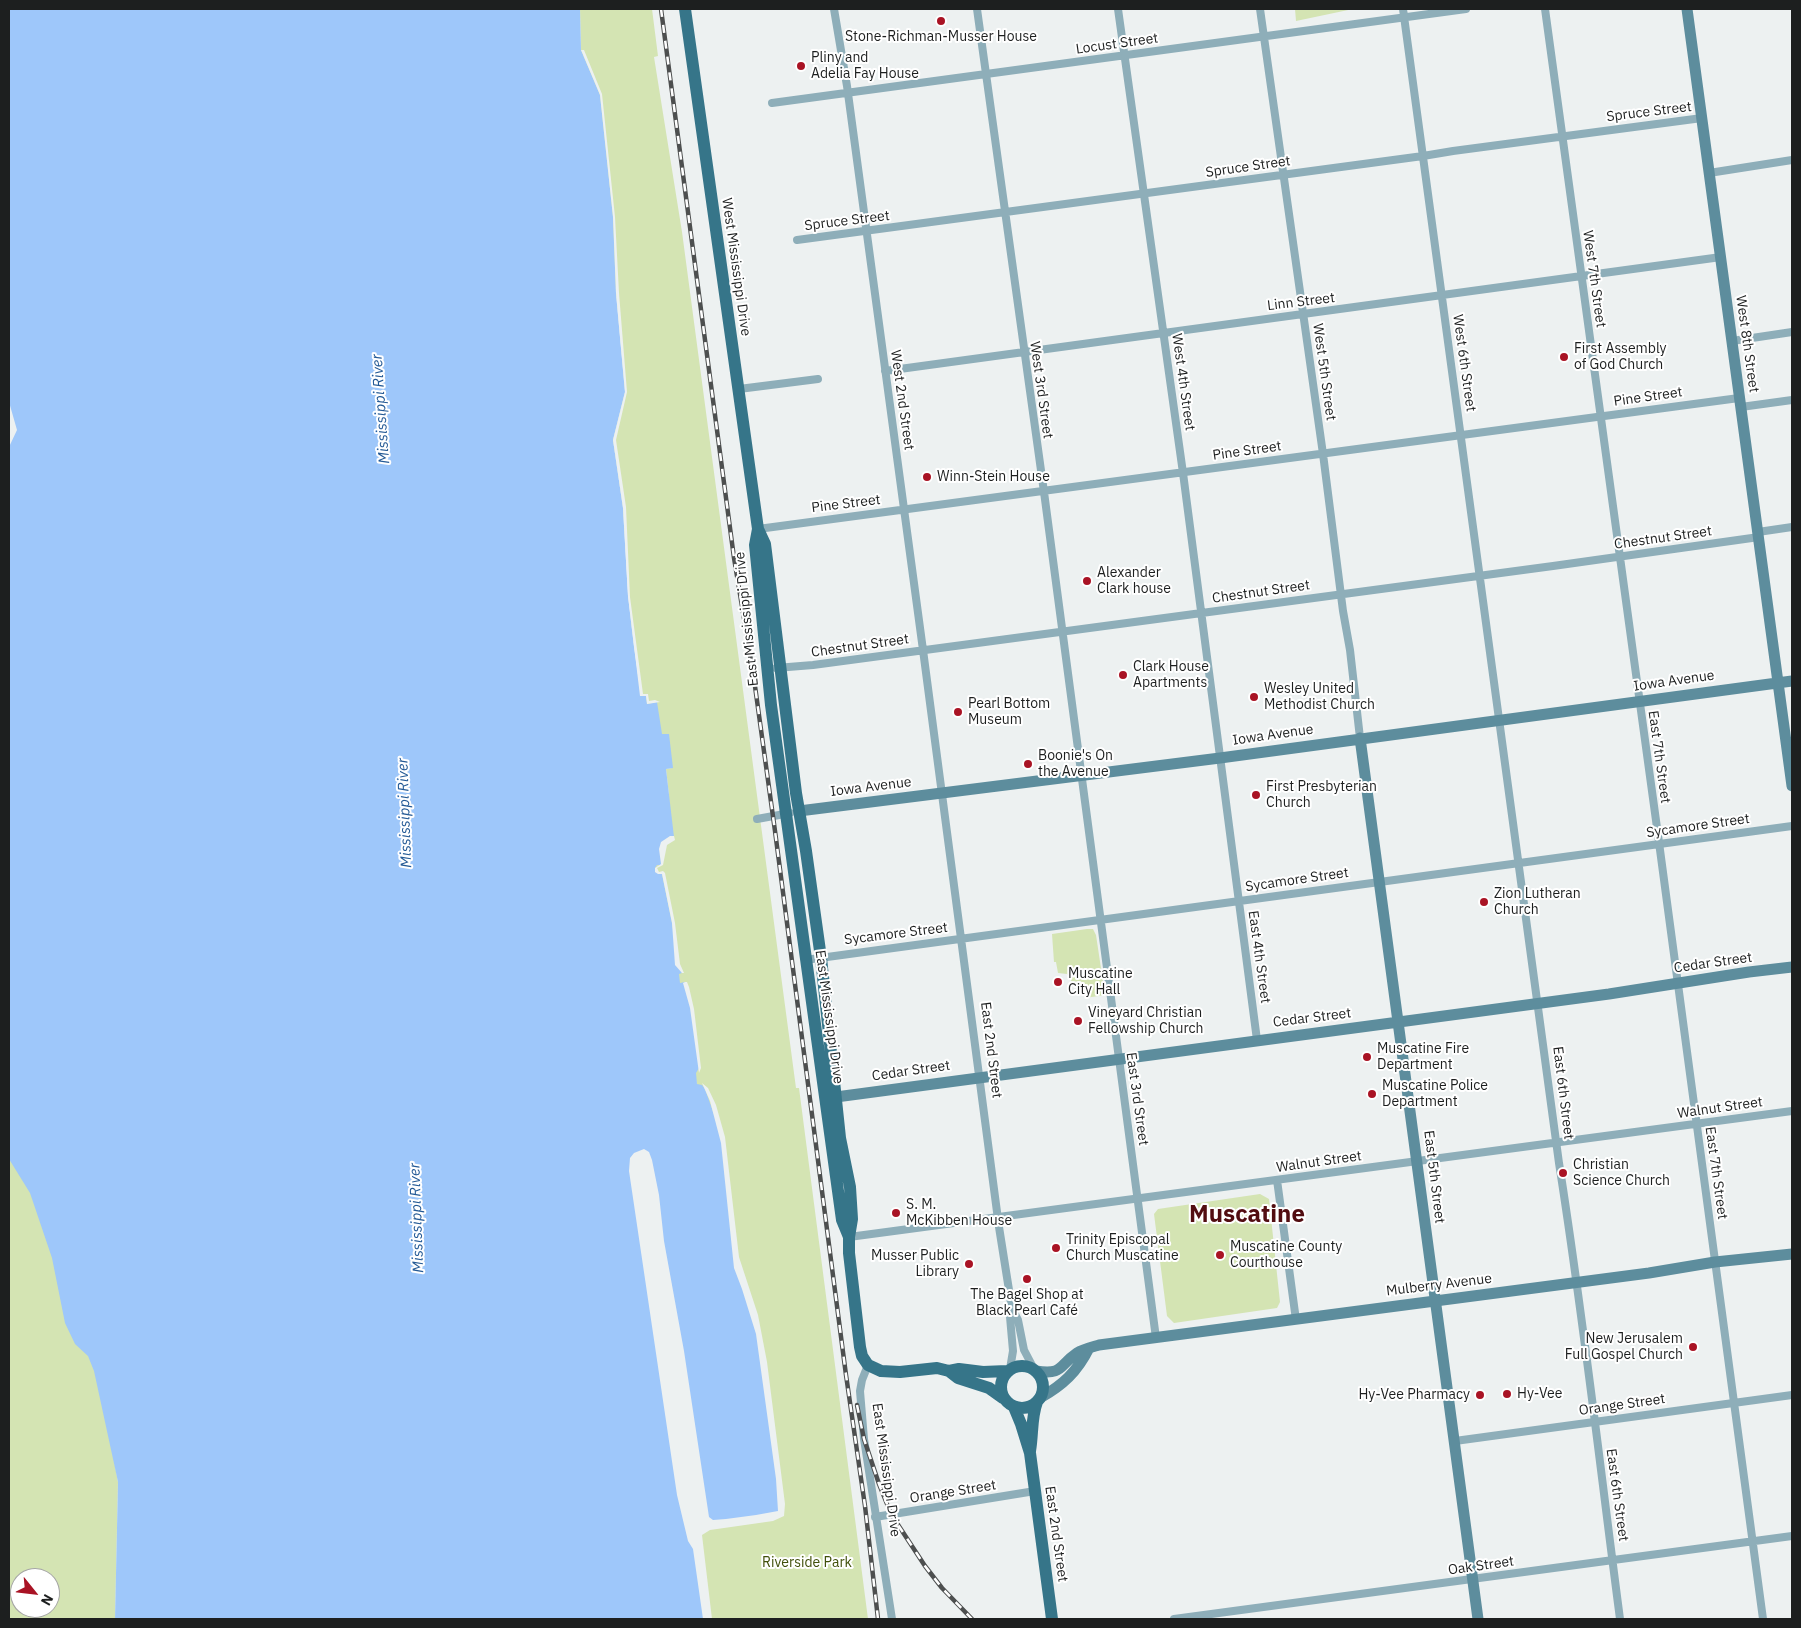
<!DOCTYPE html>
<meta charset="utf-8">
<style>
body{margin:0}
#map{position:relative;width:1801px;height:1628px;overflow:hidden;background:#edf1f1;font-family:"IBM Plex Sans",sans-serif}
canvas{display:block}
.frame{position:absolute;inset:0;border:10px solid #1d1f1f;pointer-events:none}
.north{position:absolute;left:10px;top:1568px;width:50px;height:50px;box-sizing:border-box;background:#fff;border:1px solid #a5a5a5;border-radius:50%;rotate:119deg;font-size:14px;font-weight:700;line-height:20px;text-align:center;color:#1d1f1f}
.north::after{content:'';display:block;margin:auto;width:18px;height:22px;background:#a91324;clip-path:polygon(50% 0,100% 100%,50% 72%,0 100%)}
</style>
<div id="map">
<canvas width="1801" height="1628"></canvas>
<div class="frame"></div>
<div class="north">N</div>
</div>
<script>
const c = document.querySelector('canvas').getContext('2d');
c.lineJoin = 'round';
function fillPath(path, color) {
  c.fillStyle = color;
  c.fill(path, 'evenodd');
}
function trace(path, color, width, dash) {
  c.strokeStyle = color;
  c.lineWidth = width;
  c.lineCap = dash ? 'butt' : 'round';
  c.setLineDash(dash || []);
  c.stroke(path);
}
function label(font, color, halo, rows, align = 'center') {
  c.font = font + ' "IBM Plex Sans",sans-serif';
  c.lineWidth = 4;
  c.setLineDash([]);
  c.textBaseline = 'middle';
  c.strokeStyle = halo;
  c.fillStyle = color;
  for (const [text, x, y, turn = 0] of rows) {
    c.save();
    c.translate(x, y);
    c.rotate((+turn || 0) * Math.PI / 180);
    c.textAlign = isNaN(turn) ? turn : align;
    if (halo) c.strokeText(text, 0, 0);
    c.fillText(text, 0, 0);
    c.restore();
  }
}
fillPath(new Path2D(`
 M580 9H652L658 56 654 57 682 232 796 1088H799L868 1619H709L700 1534 736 1257 700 1085H697L683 1017 638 928 669 795 666 769 672 768 649 746 631 622 623 508 613 440 625 392 621 342 616 293 581 50Z
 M1295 9H1353L1296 21Z
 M1087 929H1093L1096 935 1105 995 1085 998 1081 981 1072 982 1067 974 1058 973 1056 962H1054L1052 934Z
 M9 1097 89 1323 118 1482 115 1619H9ZM20 1578H50V1608H20Z
 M1260 1194 1269 1199 1280 1302 1277 1308 1174 1323 1167 1316 1154 1214 1158 1209Z`), '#d4e4b3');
fillPath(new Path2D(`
 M9 9H580L581 50 600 95 613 217 616 293 625 392 613 440 623 508 628 596 640 696H646L647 704 657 702 662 734H669L673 768 666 769 674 837 665 843 661 865H657L655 868V872L662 874 672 923 678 965 682 973 679 974 680 983 685 982 692 1009 699 1068 696 1073 697 1084 702 1085 705 1089 722 1137 736 1257 755 1316 782 1514 709 1527 700 1534 709 1619H115L118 1482 94 1371 88 1356 75 1344 65 1323 52 1258 30 1193 9 1159V447L17 430 9 402Z`), '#9ec7fa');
fillPath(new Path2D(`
 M581 50H584L602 94 615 217 619 293 627 392 616 440 626 507 630 597 643 694H648L649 701 655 700 660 702 647 704 646 696H641L634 647 628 596 623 508 613 440 625 392 616 293 613 217 600 95Z
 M670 836H674L675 840 667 845 663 865 657 868 659 872 663 871 665 873 675 923 680 964 684 973H682L675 965 672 923 662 874H658L655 872V868L661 864 659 849 661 842Z
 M685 982H687L689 987 694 1009 701 1068 699 1073 690 1008 683 983Z
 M702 1083 708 1088 716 1105 725 1137 739 1257 758 1315 767 1362 785 1504 784 1516 773 1521 710 1530 702 1535 712 1619H703L693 1549 688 1541 677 1495 629 1171 630 1158 634 1153 644 1149 649 1152 652 1160 659 1195 664 1241 684 1351 709 1517 713 1520 726 1519 756 1515 778 1511 776 1479 756 1334 742 1289 734 1268 721 1143 710 1101Z`), '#edf1f1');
trace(new Path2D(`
 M834 9 847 86 923 650 999 1227 1012 1309 1018 1320 1024 1350 1034 1369
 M977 9 1044 492 1156 1338
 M1118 9 1183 473 1257 1040
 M1260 9 1323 454 1343 611 1350 650 1360 738
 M1403 9 1559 1163C1583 1314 1600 1467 1620 1619
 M1545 9 1658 835 1763 1619
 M772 103 1466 9
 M1709 173 1792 160
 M797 240 1423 156 1453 151 1702 118
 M1732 341 1792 332
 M885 371 1721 257
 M739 389 818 379
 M1741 407 1792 400
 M758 529 1739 398
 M1758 532 1792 527
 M776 668 813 665 1553 566 1759 537
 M757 819 790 813
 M805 960 1792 826
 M1277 1180 1296 1320
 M849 1237 1792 1111
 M868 1365 862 1380 860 1391 864 1439 892 1619
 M1010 1369 1013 1351 1010 1317 1012 1309
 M1455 1441 1792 1395
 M875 1517 1035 1491
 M1174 1619 1792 1536`), '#8eaeb9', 8);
trace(new Path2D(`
 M1687 9 1792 786
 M1360 738 1478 1619
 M799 811 1220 758 1792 681
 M836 1097 1609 994 1749 972 1792 967
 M1036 1371C1064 1375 1058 1366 1077 1353 1083 1349 1092 1347 1099 1345L1649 1273 1715 1262 1792 1254
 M1040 1398C1063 1385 1077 1372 1089 1348`), '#5d8d9d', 11);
trace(new Path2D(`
 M685 9 758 529 765 544 796 793 806 851 821 958 840 1138 850 1187 852 1219 849 1237V1253L860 1347 862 1356 868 1365 881 1371 900 1372 937 1368 949 1371 959 1369 983 1372 1007 1371
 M758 529 755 545 771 705 842 1220 849 1237
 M1001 1387a21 21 0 1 1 42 0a21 21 0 1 1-42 0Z
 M949 1371 958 1378 989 1388 1003 1398
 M1014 1407 1021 1424 1030 1453 1052 1619
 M1030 1451C1033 1434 1031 1418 1037 1402`), '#367589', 12);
const rail = new Path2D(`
 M661 9 734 558 754 679 775 831 846 1375 865 1506 878 1619
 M857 1405 864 1439 879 1484 891 1514 925 1566 942 1588 972 1619`);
trace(rail, '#4d4f4f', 4.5);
trace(rail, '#fff', 2.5, [8]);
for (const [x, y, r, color] of [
 [941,21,5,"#a91324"],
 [801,66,5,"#a91324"],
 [1564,357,5,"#a91324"],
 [927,477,5,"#a91324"],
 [1087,581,5,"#a91324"],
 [1123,675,5,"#a91324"],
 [1254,697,5,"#a91324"],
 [958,712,5,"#a91324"],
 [1028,764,5,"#a91324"],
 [1256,795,5,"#a91324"],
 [1484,902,5,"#a91324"],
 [1058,982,5,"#a91324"],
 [1078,1021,5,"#a91324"],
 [1367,1057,5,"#a91324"],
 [1372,1094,5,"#a91324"],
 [1563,1173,5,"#a91324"],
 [896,1213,5,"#a91324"],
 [1056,1248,5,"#a91324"],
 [1220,1255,5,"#a91324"],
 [969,1264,5,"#a91324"],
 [1027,1279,5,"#a91324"],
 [1693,1347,5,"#a91324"],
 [1507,1394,5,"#a91324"],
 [1480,1395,5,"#a91324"]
]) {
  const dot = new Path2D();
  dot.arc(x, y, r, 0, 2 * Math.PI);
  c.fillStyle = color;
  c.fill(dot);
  trace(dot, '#fff', 2);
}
label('14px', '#1d1f1f', '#fff', [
 ["Stone-Richman-Musser House",941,37,"center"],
 ["Pliny and",811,58],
 ["Adelia Fay House",811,74],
 ["First Assembly",1574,349],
 ["of God Church",1574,365],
 ["Winn-Stein House",937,477],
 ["Alexander",1097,573],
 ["Clark house",1097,589],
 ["Clark House",1133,667],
 ["Apartments",1133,683],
 ["Wesley United",1264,689],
 ["Methodist Church",1264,705],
 ["Pearl Bottom",968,704],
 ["Museum",968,720],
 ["Boonie's On",1038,756],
 ["the Avenue",1038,772],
 ["First Presbyterian",1266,787],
 ["Church",1266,803],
 ["Zion Lutheran",1494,894],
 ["Church",1494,910],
 ["Muscatine",1068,974],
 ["City Hall",1068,990],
 ["Vineyard Christian",1088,1013],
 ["Fellowship Church",1088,1029],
 ["Muscatine Fire",1377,1049],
 ["Department",1377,1065],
 ["Muscatine Police",1382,1086],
 ["Department",1382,1102],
 ["Christian",1573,1165],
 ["Science Church",1573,1181],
 ["S. M.",906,1205],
 ["McKibben House",906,1221],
 ["Trinity Episcopal",1066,1240],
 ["Church Muscatine",1066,1256],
 ["Muscatine County",1230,1247],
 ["Courthouse",1230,1263],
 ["Musser Public",959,1256,"right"],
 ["Library",959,1272,"right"],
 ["The Bagel Shop at",1027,1295,"center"],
 ["Black Pearl Café",1027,1311,"center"],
 ["New Jerusalem",1683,1339,"right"],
 ["Full Gospel Church",1683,1355,"right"],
 ["Hy-Vee",1517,1394],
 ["Hy-Vee Pharmacy",1470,1395,"right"]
], 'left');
label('14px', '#1d1f1f', '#fff', [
 ["Locust Street",1117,44,-8],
 ["Spruce Street",1649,112,-7],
 ["Spruce Street",1248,167,-8],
 ["Spruce Street",847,221,-7],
 ["West Mississippi Drive",736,267,82],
 ["West 7th Street",1594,279,82],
 ["Linn Street",1301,302,-7],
 ["West 8th Street",1747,344,82],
 ["West 6th Street",1464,363,82],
 ["West 5th Street",1324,372,82],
 ["West 4th Street",1183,382,82],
 ["West 3rd Street",1041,390,82],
 ["Pine Street",1648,397,-8],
 ["West 2nd Street",902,400,82],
 ["Pine Street",1247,451,-8],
 ["Pine Street",846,504,-7],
 ["Chestnut Street",1663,538,-8],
 ["Chestnut Street",1261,592,-8],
 ["East Mississippi Drive",747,619,-96],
 ["Chestnut Street",860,646,-8],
 ["Iowa Avenue",1674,681,-8],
 ["Iowa Avenue",1273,735,-8],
 ["East 7th Street",1659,757,82],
 ["Iowa Avenue",871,787,-7],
 ["Sycamore Street",1698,826,-8],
 ["Sycamore Street",1297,880,-8],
 ["Sycamore Street",896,934,-7],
 ["East 4th Street",1259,957,82],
 ["Cedar Street",1713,963,-8],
 ["East Mississippi Drive",829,1017,82],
 ["Cedar Street",1312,1018,-7],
 ["East 2nd Street",991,1050,83],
 ["Cedar Street",911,1071,-8],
 ["East 6th Street",1563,1093,83],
 ["East 3rd Street",1137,1099,82],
 ["Walnut Street",1720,1108,-8],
 ["Walnut Street",1319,1162,-8],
 ["East 7th Street",1716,1173,82],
 ["East 5th Street",1434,1177,83],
 ["Mulberry Avenue",1439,1285,-7],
 ["Orange Street",1622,1405,-8],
 ["East Mississippi Drive",886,1470,82],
 ["Orange Street",953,1492,-9],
 ["East 6th Street",1617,1495,82],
 ["East 2nd Street",1056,1534,82],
 ["Oak Street",1481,1566,-8]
]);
label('14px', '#404f0a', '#fff', [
 ["Riverside Park",807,1563]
]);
label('italic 15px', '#235995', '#fff', [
 ["Mississippi River",381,409,-94],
 ["Mississippi River",405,813,-92],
 ["Mississippi River",417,1218,-92]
]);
label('bold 24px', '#520d11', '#fff', [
 ["Muscatine",1247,1215]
]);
</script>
